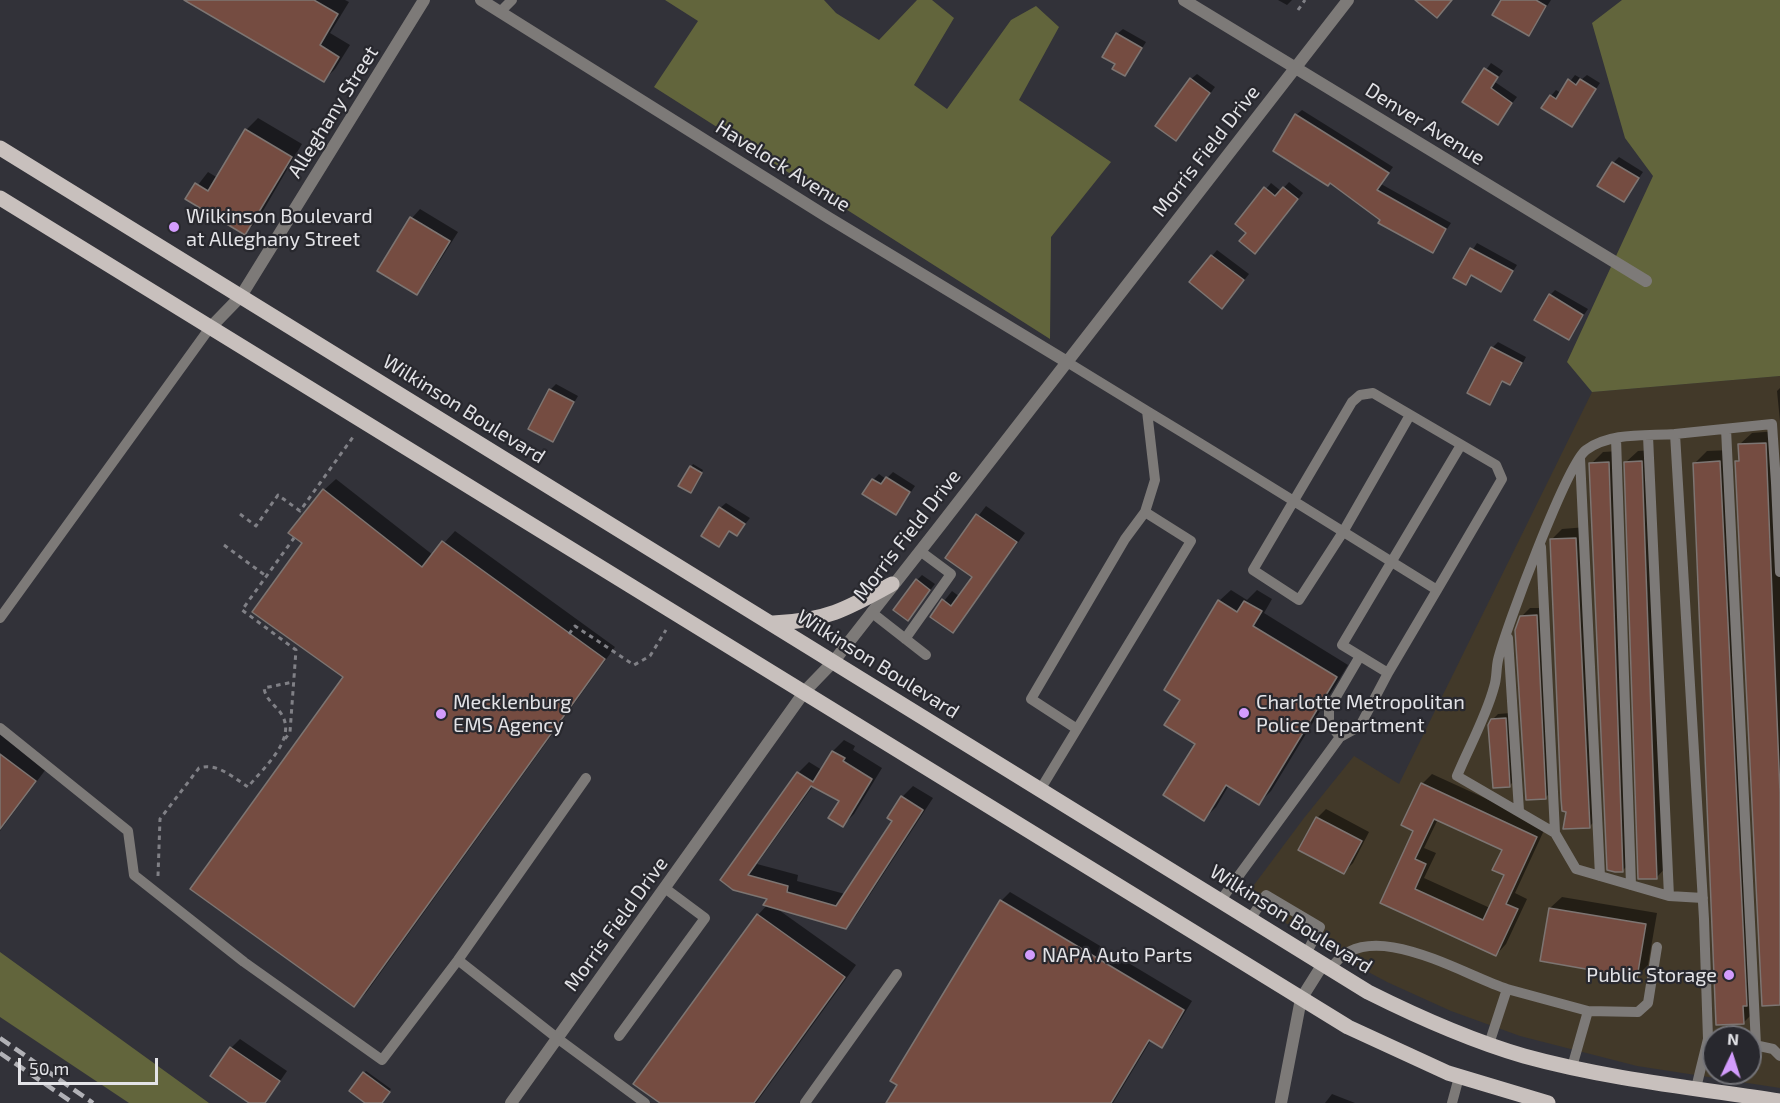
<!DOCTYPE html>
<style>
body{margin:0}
#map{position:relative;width:1780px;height:1103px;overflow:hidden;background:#323239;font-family:"Exo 2",sans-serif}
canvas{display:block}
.north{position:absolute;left:1702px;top:1025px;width:60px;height:60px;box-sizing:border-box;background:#28282e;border:2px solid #737378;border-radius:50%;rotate:4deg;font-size:16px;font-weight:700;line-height:24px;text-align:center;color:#e3e3e7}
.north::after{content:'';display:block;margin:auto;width:21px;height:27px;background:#d39cfd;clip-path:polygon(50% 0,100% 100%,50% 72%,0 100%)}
.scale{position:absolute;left:18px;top:1058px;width:140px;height:27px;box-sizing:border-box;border:3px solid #e3e3e7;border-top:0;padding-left:8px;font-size:18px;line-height:21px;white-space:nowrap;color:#e3e3e7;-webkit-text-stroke:4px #28282e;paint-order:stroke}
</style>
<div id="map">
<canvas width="1780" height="1103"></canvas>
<div class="north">N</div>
<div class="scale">50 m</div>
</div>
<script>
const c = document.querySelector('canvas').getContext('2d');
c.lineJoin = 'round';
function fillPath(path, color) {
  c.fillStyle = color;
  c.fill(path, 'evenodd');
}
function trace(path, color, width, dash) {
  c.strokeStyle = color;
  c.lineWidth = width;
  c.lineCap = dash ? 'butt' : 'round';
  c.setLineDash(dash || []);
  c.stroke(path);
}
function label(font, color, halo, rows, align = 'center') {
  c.font = font + ' "Exo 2",sans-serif';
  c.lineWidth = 4.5;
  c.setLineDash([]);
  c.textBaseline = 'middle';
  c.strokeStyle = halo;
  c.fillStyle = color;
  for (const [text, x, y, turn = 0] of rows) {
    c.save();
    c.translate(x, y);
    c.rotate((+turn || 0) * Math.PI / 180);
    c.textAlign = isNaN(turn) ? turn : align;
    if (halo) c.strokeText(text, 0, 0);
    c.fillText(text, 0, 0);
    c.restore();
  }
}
fillPath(new Path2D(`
 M1780 376V1088L1637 1066 1520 1036 1451 1011 1387 982 1331 952 1245 897 1304 818 1354 756 1399 784 1592 392ZM1714 1037H1750V1073H1714Z`), '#423929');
fillPath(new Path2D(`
 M665 0H824L836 13 879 40 917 0H932L954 18 914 85 947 109 1011 20 1036 6 1059 27 1019 100 1111 162 1051 237 1050 339 654 87 698 21Z
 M1622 0H1780V376L1592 392 1567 362 1653 176 1625 138 1592 23Z
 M0 952 209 1103H129L0 1017Z`), '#62653c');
fillPath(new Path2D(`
 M187 0H345L349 2 330 33 350 45 335 69 324 80Z
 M1278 0H1292L1287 5Z
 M1503 0H1551L1529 34Z
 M1123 29 1146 42 1125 75 1117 64V34Z
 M1491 63 1503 71 1495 82 1517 97 1497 123 1464 101Z
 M1197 74 1215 87 1181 133 1191 79Z
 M1575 75 1582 79 1587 75 1600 83 1572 125 1551 96 1556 90 1561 93Z
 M1302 110 1393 167 1381 184 1451 223 1432 251 1382 220 1296 115Z
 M258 118 302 144 257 221 245 233 187 199 208 172 218 178 246 130Z
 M1619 157 1643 172 1624 200 1613 163Z
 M1289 182 1303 193 1261 247 1237 224 1271 183 1281 191Z
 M420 209 458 232 425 284 417 293 379 270 412 218Z
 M1477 243 1517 265 1501 290 1473 274 1465 284 1455 278Z
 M1217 250 1249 274 1228 301 1212 256Z
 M1555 290 1588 309 1568 338 1550 295Z
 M1498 342 1526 357 1515 378 1510 383 1504 380 1489 403 1492 348Z
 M556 384 578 396 552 440 550 390Z
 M1780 388V421L1777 391Z
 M1777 431 1780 490V1004L1737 461 1741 457 1740 444 1752 433Z
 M1653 450 1668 865 1657 877 1626 462 1638 451Z
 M1731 450 1755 1011 1743 1023 1695 463 1707 451Z
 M1620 451 1634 859 1623 870 1591 464 1603 452Z
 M693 464 703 470 693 489 691 467Z
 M893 472 915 486 896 514 873 480 879 474 886 479Z
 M336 479 433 555 455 531 615 647 366 993 354 1005 345 677 304 543 324 490Z
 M726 503 750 518 737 534 731 530 719 545 720 508Z
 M986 506 1025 533 953 631 932 616 952 591 960 597 974 576 947 557Z
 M1587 527 1600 815 1590 826 1568 811 1552 539 1562 529Z
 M922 575 935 584 908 619 917 580Z
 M1231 590 1247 600 1257 590 1272 599 1264 613 1348 665 1271 791 1259 803 1229 785 1216 807 1204 819 1197 744 1182 699 1219 601Z
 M1530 608H1544L1553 790 1545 798 1522 616Z
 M1511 713 1515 780 1509 786 1492 720 1498 714Z
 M0 734 46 769 0 831Z
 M844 740 855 746 853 750 882 768 854 814 843 825 841 801 813 786 757 864 798 875 797 881 845 894 894 820 902 797 913 786 933 798 856 916 845 927 776 908 856 965 756 1103H662L758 915 767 905 769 899 734 889 798 773 809 762 822 770 833 751Z
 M1432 774 1546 826 1515 893 1527 899 1506 944 1496 955 1382 902 1415 830 1422 784ZM1438 819 1504 849 1506 875 1490 908 1424 878 1436 853 1424 848Z
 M1326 809 1369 832 1353 863 1344 872 1317 818Z
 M1010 892 1192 1001 1170 1037 1162 1046 1151 1040 1113 1103H888L899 1085 892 1081 1001 901Z
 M1562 897 1657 913 1648 965 1636 977 1550 908Z
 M240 1039 287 1071 265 1103H251L231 1048Z
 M366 1071 391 1089 381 1103H368L364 1073Z
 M1332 1094 1355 1103H1325Z`), '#0007');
const building = new Path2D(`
 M184 0H314L338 14 320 45 339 57 324 82Z
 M1415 0H1452L1437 18Z
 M1501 0H1536L1546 6 1529 36 1492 15Z
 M1116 33 1142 48 1125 76 1112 69 1115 64 1102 57Z
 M1484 68 1498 77 1491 88 1512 103 1498 125 1462 102Z
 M1190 78 1210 93 1176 141 1155 126Z
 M1568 79 1576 85 1580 79 1596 89 1572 127 1541 108 1550 95 1556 99Z
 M1295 114 1389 173 1377 190 1446 229 1433 253 1378 223 1380 220 1330 183 1328 186 1273 151Z
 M245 129 292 157 245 235 185 199 195 183 208 191Z
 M1612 162 1639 178 1624 202 1597 186Z
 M1264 187 1275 196 1283 187 1298 199 1255 254 1239 241 1246 233 1235 224Z
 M410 217 450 241 417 295 377 271Z
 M1470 248 1513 271 1501 292 1471 275 1466 285 1453 278Z
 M1211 255 1244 280 1222 309 1189 282Z
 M1549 294 1583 315 1569 340 1534 320Z
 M1491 347 1522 363 1510 385 1502 381 1490 405 1467 393Z
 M549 389 574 402 553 442 528 429Z
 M1766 443 1780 793V1005L1762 1006 1735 461H1739L1738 444Z
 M1642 461 1657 879H1638L1624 462Z
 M1720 461 1747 1006H1743L1744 1024 1716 1025 1693 463Z
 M1609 462 1623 872H1615L1607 870 1589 463Z
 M690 466 702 473 691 493 678 486Z
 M886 477 910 492 896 515 862 494 872 479 881 484Z
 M323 489 422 567 442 541 605 659 354 1007 190 889 343 677 252 612 302 543 288 533Z
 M719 507 745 524 737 536 729 531 719 547 701 536Z
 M976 514 1017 542 953 633 930 617 942 599 951 606 972 577 945 558Z
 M1576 538 1590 828 1563 829 1566 812 1562 811 1561 799 1550 539Z
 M916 579 930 590 908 621 893 610Z
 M1218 600 1237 612 1244 601 1262 611 1253 626 1337 677 1259 805 1226 785 1204 821 1163 795 1195 744 1164 725 1180 700 1164 690Z
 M1537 615 1546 799 1526 800 1515 630 1520 616Z
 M1506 718 1510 787 1493 788 1488 725 1491 719Z
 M832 751 845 758 843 761 872 779 843 827 828 818 839 801 811 786 748 875 788 886 787 892 836 906 892 821 887 818 901 796 923 810 846 929 763 905 767 899 733 890 720 880 797 772 813 782Z
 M0 754 36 781 0 829Z
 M1421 783 1537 837 1506 904 1518 909 1496 956 1380 903 1413 831 1401 825ZM1434 819 1502 850 1492 870 1504 875 1483 920 1415 889 1426 864 1415 859Z
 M1316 817 1362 841 1344 874 1298 850Z
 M1000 900 1184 1010 1162 1048 1149 1040 1111 1103H886L897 1085 890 1081Z
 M1549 908 1646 924 1637 978 1540 961Z
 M757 914 845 977 754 1103H660L633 1084Z
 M230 1047 280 1081 265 1103H249L210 1076Z
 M363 1072 390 1092 382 1103H365L349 1091Z`);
fillPath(building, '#754c41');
trace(building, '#7d7572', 1.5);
trace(new Path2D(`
 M1298 10 1305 0
 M240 514 256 526 278 495 300 511 353 437
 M224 545 266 576
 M569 634 575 626 634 665 650 656 666 630
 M285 739 290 732 296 650 242 610 294 538
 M158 876 160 819 199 768C217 762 234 778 248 787 262 769 297 740 282 715 276 705 266 701 264 688L293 682`), '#808086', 3, [4.5, 4.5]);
trace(new Path2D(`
 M500 12 512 0
 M1067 362 1147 411 1155 480 1145 512 1191 541 1077 729 1031 699 1125 539 1145 512
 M1147 411C1245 470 1340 530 1437 590L1502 479 1496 465 1373 393 1360 395 1352 402 1253 570 1299 600 1343 532 1410 415
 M1726 429 1756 1045
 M1675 434C1647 436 1610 432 1586 450 1567 464 1505 630 1498 660 1496 669 1497 678 1494 687 1486 717 1469 747 1457 776L1555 833 1576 869 1669 896 1703 898
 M1648 436 1669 896
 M1616 438 1631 885
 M1580 458 1600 876
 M1776 483 1780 572
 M1541 547 1555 833
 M1437 590 1388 673 1342 645 1461 445
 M871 612 926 655
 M0 618 209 329
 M1508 638 1519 811
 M905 639 951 574 920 551
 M1360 656 1329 709V723L1340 737 1360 726 1388 673
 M0 728 128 831 134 875 244 962 382 1060 458 960 586 778
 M1040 790 1077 729
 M1221 900 1340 737
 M1251 918 1266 895 1320 927 1306 954
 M458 960 557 1038 645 1103
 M1331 969C1365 913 1461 974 1507 989L1489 1044
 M1507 989 1588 1011 1638 1012 1648 1003 1657 947
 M619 1036 705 918 666 889
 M1750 1044 1773 1049 1780 1056
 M1572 1067 1588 1011
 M1696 1088 1708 1039 1704 919 1675 434 1772 424 1776 483 1780 484
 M805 1103 897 974
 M1452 1103 1459 1077`), '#7d7a78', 10);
trace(new Path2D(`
 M481 0 829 218 1067 362
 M1184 0 1646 281
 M805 691 834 661 939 527 1348 0
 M1281 1103 1301 999 1323 964`), '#7d7a78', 12);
trace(new Path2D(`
 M209 329 241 296 424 0
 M511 1103 805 691`), '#7d7a78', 12);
trace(new Path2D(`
 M0 148 1368 992C1418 1017 1469 1040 1524 1056 1607 1079 1695 1088 1780 1101
 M0 198 1348 1027 1448 1073 1548 1103
 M773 623C826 621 847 609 892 584`), '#c8c0bd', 15);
trace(new Path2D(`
 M0 1038 93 1103
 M0 1053 73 1103`), '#b1b1b6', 4.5, [12, 6]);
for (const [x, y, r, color] of [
 [174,227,6,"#d39cfd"],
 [1244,713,6,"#d39cfd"],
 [441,714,6,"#d39cfd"],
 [1030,955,6,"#d39cfd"],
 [1729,975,6,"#d39cfd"]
]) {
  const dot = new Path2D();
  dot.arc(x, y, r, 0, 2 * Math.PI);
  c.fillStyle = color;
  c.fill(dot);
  trace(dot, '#28282e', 2);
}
label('20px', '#e3e3e7', '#28282e', [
 ["Alleghany Street",333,112,-58],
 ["Denver Avenue",1425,124,32],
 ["Morris Field Drive",1206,151,-52],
 ["Havelock Avenue",783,166,32],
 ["Wilkinson Boulevard",464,409,32],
 ["Morris Field Drive",907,535,-52],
 ["Wilkinson Boulevard",878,664,32],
 ["Wilkinson Boulevard",1291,919,32],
 ["Morris Field Drive",616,924,-54]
]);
label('20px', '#e3e3e7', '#28282e', [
 ["Wilkinson Boulevard",186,216],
 ["at Alleghany Street",186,239],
 ["Mecklenburg",453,702],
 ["EMS Agency",453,725],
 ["Charlotte Metropolitan",1256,702],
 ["Police Department",1256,725],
 ["NAPA Auto Parts",1042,955],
 ["Public Storage",1717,975,"right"]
], 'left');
</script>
